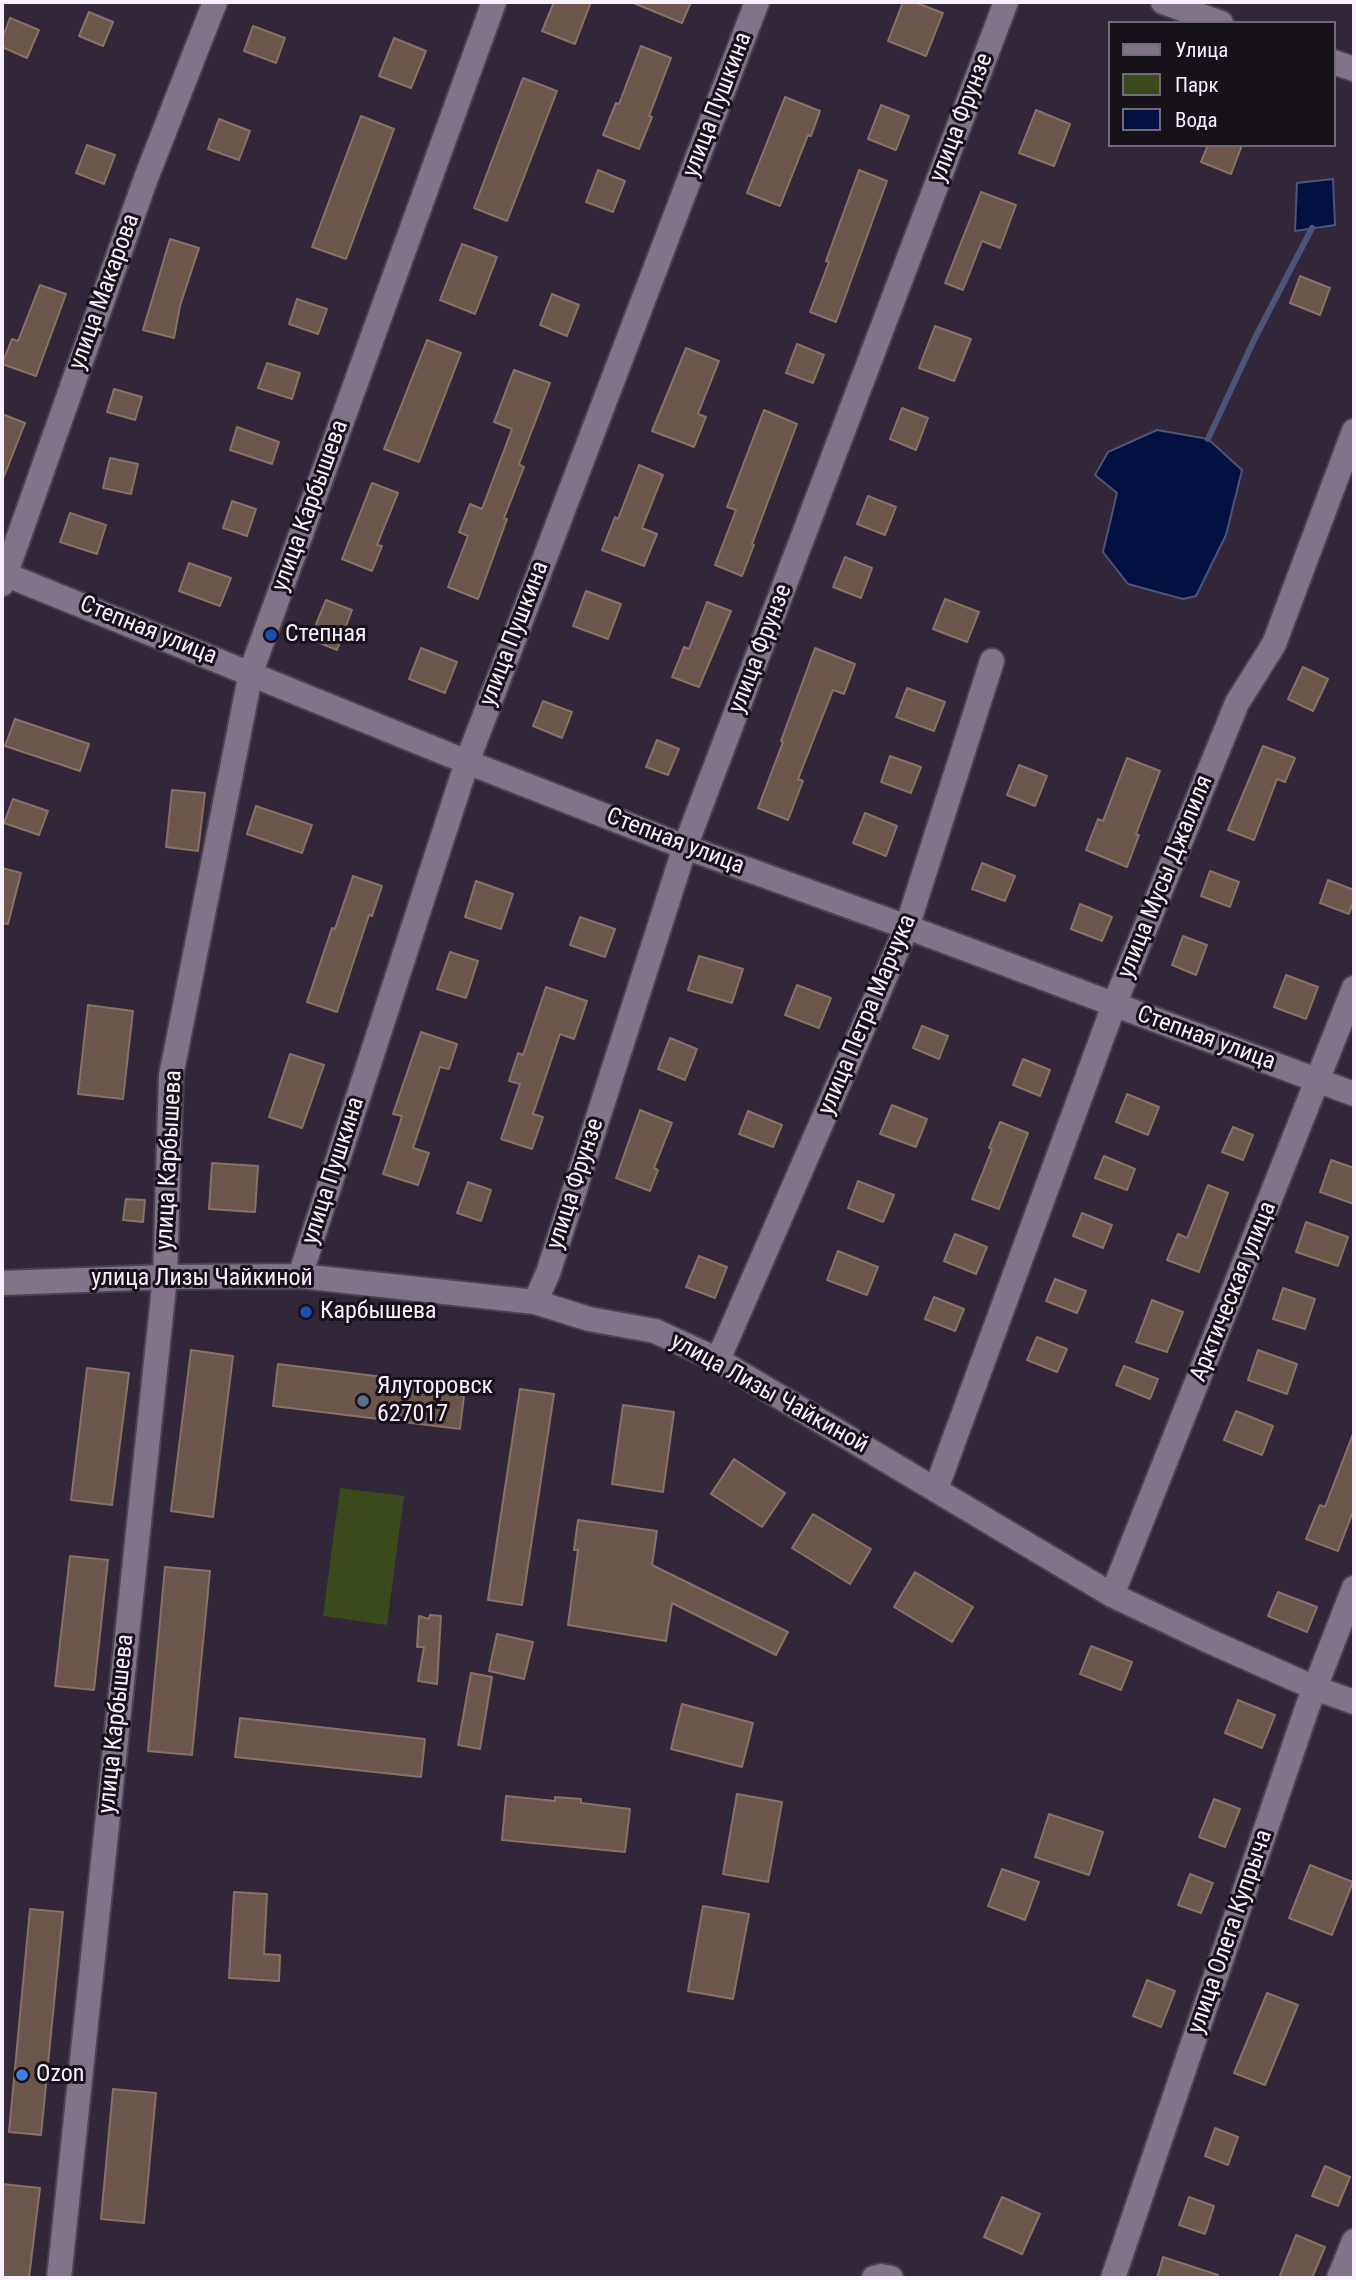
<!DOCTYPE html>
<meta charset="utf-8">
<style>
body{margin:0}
#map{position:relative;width:1356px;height:2280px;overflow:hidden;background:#322738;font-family:"Roboto Condensed",sans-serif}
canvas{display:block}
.frame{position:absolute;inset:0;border:4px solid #f8f1fd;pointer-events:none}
.legend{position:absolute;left:1108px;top:21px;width:228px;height:126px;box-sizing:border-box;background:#17121a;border:2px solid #716b75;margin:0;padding:9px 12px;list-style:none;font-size:21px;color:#f8f1fd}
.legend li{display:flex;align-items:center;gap:14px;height:35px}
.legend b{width:35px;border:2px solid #716b75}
</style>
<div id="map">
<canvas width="1356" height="2280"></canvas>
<div class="frame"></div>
<ul class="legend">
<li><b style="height:9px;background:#817489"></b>Улица</li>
<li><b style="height:19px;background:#3a4a1d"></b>Парк</li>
<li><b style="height:19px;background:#031141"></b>Вода</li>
</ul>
</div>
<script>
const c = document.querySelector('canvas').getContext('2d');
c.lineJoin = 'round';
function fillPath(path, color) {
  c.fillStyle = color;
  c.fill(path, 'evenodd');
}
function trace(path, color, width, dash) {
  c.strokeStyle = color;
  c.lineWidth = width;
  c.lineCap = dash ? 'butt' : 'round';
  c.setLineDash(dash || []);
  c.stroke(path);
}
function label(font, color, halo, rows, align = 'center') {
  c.font = font + ' "Roboto Condensed",sans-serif';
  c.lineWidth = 6;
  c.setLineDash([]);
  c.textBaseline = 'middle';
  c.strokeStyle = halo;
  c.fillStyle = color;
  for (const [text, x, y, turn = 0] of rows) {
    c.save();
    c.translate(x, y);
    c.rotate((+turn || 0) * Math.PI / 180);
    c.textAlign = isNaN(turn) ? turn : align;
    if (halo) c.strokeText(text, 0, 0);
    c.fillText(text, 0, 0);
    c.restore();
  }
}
fillPath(new Path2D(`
 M340 1488 404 1496 387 1625 323 1616Z`), '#3a4a1d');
const water = new Path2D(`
 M1333 179 1335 225 1295 231 1297 183Z
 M1157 430 1208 439 1242 470 1226 535 1196 596 1183 599 1128 584 1103 552 1117 493 1095 475 1108 452Z`);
fillPath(water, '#031141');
trace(water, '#4c5479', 2);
trace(new Path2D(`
 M1208 439 1255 338 1312 228`), '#4c5479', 6);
const building = new Path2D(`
 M554 2H591L575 44 542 31Z
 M631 2H691L682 23Z
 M903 2H914L943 13 926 56 888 41Z
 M89 12 113 22 103 46 79 36Z
 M10 18 39 30 27 58 2 47V39Z
 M253 26 285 38 276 63 244 51Z
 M394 38 426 51 411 88 379 76Z
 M641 46 671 58 649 116 652 117 639 149 603 135 616 103 619 104Z
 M523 78 557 91 507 221 474 208Z
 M785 97 820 111 811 136 808 135 780 206 747 193Z
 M881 105 909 116 896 150 868 139Z
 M1036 110 1070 124 1054 166 1019 153Z
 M361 116 394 129 346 259 312 247Z
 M219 119 250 131 239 160 208 149Z
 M87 145 115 155 104 184 76 173Z
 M1208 145H1242L1231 174 1201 162Z
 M598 170 625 181 613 212 586 202Z
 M859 170 887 181 836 322 810 312 829 262 826 261Z
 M981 192 1016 205 1000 248 982 241 963 290 945 283Z
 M170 239 199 248 180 306 174 338 143 330Z
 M462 244 497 257 475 314 440 300Z
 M1300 276 1330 288 1320 315 1290 303Z
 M40 285 66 294 36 376 2 364 12 339 18 341Z
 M552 294 579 305 567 336 540 325Z
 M297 299 327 309 318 334 289 324Z
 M935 326 971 339 954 381 919 368Z
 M427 340 461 353 419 462 384 449Z
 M797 344 824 355 813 383 786 373Z
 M686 348 719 361 698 414 706 417 694 447 652 431Z
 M267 363 300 373 292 399 258 388Z
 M514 370 550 383 519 464 524 467 504 518 507 519 478 599 448 587 468 536 459 532 470 504 482 509 512 429 494 422Z
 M114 389 142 397 135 420 107 412Z
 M902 408 928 418 916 450 890 439Z
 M764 410 797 424 752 544 754 545 742 576 715 565 736 510 727 507Z
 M2 414 25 423 3 479H2Z
 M237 427 279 442 272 464 230 450Z
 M110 458 138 464 131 494 103 488Z
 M639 465 663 475 642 528 657 534 644 566 602 550 615 517 618 519Z
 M372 483 398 493 377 545 382 546 372 571 342 559Z
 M868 496 896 507 885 535 857 524Z
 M232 501 256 509 247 536 223 528Z
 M70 513 106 525 97 554 60 542Z
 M845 557 872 568 861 598 833 587Z
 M189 563 231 578 220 606 179 591Z
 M586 591 621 604 608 639 573 626Z
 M945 599 979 612 967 642 933 629Z
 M326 600 352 610 337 650 310 639Z
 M707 602 731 611 699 687 672 677 684 647 689 649Z
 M421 648 457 662 445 693 409 679Z
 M815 648 855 664 844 694 833 690 798 779 803 781 788 820 758 808 783 742 781 741Z
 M1303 667 1328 679 1313 711 1288 699Z
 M907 688 945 702 934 731 896 717Z
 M543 701 572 712 562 738 533 726Z
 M15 719 89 744 80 771 5 746Z
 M657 740 679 749 668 775 646 767Z
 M1263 746 1295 758 1285 782 1277 779 1254 840 1228 830Z
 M890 756 921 767 911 793 881 782Z
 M1127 758 1160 771 1136 834 1139 835 1127 867 1086 850 1098 819 1103 821Z
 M1019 765 1047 776 1035 806 1007 795Z
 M172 790 205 793 198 851 166 847Z
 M13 799 48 811 39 835 4 823Z
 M256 806 312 825 302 853 247 834Z
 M865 813 897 826 886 856 853 843Z
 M982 863 1015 876 1005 901 972 889Z
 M2 868 21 873 8 924 2 923Z
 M1210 871 1239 882 1230 907 1201 896Z
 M353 876 382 886 372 916 369 915 337 1012 307 1002 332 928 335 929Z
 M1328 880 1354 890V899L1349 914 1320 903Z
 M476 881 513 894 501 929 465 917Z
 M1080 904 1112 917 1102 941 1071 929Z
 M580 917 615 929 605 957 570 945Z
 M1183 936 1207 945 1196 975 1172 965Z
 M450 952 478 961 466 998 437 989Z
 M699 956 743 969 732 1003 688 990Z
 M1286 975 1318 987 1306 1019 1274 1007Z
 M797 985 831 998 819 1028 785 1015Z
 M546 987 587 1001 574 1039 560 1034 533 1114 543 1117 532 1149 501 1139 520 1084 509 1081 518 1053 523 1055Z
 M88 1005 133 1011 123 1099 78 1094Z
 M922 1026 948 1036 939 1059 913 1048Z
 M421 1032 457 1044 449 1069 440 1067 413 1148 429 1153 418 1185 383 1174 402 1116 393 1114Z
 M670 1038 697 1049 685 1080 658 1069Z
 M290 1054 324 1065 302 1128 269 1117Z
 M1023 1059 1050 1070 1040 1096 1013 1085Z
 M1127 1094 1159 1107 1148 1135 1116 1122Z
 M892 1105 927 1119 916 1147 880 1134Z
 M640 1110 672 1123 654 1168 658 1170 650 1191 616 1178Z
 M748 1111 782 1125 773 1147 739 1134Z
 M1000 1122 1028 1133 999 1209 972 1199 992 1149 989 1148Z
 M1233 1127 1253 1135 1243 1160 1222 1152Z
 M1104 1156 1135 1169 1127 1190 1095 1178Z
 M1331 1160 1354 1168V1204L1320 1192Z
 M212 1163 258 1166 255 1212 209 1209Z
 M858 1181 894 1195 883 1222 848 1208Z
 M468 1182 491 1190 481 1221 457 1213Z
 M1208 1185 1228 1193 1199 1272 1167 1260 1178 1234 1187 1238Z
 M126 1199 145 1200 143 1222 123 1220Z
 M1082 1213 1112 1225 1103 1248 1073 1236Z
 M1306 1222 1348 1237 1338 1266 1296 1252Z
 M955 1234 987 1247 976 1274 944 1261Z
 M838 1251 878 1267 867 1295 827 1280Z
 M699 1256 727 1267 715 1298 686 1287Z
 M1055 1279 1086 1291 1077 1313 1046 1301Z
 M1283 1288 1315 1299 1305 1329 1273 1319Z
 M934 1297 964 1309 955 1331 925 1319Z
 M1152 1300 1183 1312 1167 1352 1136 1342Z
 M1037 1337 1067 1349 1057 1372 1027 1360Z
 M191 1350 233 1356 213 1517 171 1511Z
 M1258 1350 1297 1364 1287 1394 1248 1380Z
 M278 1364 465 1387 460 1429 273 1406Z
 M1124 1366 1158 1379 1150 1399 1116 1385Z
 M87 1368 129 1373 112 1505 71 1500Z
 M520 1389 554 1394 522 1605 488 1600Z
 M623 1405 674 1412 663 1492 612 1484Z
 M1236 1411 1273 1426 1262 1455 1224 1440Z
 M1353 1434 1354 1509 1338 1551 1306 1539 1320 1505 1325 1507Z
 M734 1459 785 1493 762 1527 711 1494Z
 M813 1514 871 1549 850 1584 792 1548Z
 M578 1520 657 1531 652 1565 788 1632 776 1655 672 1603 666 1641 568 1625 578 1550H574Z
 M70 1556 108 1560 94 1690 55 1686Z
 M165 1567 210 1571 192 1755 148 1751Z
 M915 1572 973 1607 952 1642 894 1607Z
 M1278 1592 1317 1607 1307 1632 1268 1616Z
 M430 1615 441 1616 437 1684 418 1681 424 1647H417L419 1616 429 1619Z
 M497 1634 533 1642 524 1679 489 1671Z
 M1091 1646 1132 1662 1121 1690 1080 1674Z
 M471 1673 492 1677 480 1749 458 1745Z
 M1238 1700 1275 1715 1262 1748 1225 1733Z
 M682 1704 753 1723 742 1767 671 1749Z
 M240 1718 425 1739 421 1777 235 1757Z
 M737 1794 782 1802 768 1882 723 1874Z
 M506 1796 555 1801V1797L581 1799V1803L630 1809 625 1852 502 1840Z
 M1214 1799 1240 1809 1225 1847 1199 1837Z
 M1049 1814 1103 1832 1089 1875 1035 1857Z
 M1310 1865 1353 1882 1332 1935 1289 1918Z
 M1002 1869 1039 1882 1025 1920 988 1906Z
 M1190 1874 1213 1883 1201 1913 1178 1905Z
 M234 1892 267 1894 264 1954 280 1955 279 1981 229 1978Z
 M703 1906 749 1914 733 1999 688 1991Z
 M30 1909 63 1912 41 2135 9 2132Z
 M1147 1980 1175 1991 1161 2027 1133 2016Z
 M1267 1993 1298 2005 1265 2085 1234 2073Z
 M113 2089 156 2093 144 2223 101 2219Z
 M1215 2128 1238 2137 1228 2165 1205 2156Z
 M1325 2166 1350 2177 1338 2206 1312 2196Z
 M2 2184 40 2188 29 2278H2Z
 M1002 2197 1040 2214 1022 2254 984 2237Z
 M1189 2197 1214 2206 1205 2234 1179 2225Z
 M1296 2235 1325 2247 1312 2278H1279Z
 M1163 2257 1218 2275 1217 2278H1157Z`);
fillPath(building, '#6c554a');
trace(building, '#887165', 2);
const minor = new Path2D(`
 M1163 2 1221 23
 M1333 62 1354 69
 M2 573 467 762 685 847 907 927 1354 1094
 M2 584 146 178 215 2
 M300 1276 467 762 757 2
 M2 1283 165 1277 300 1276 535 1302 589 1319 655 1331 718 1360 1112 1595 1211 1642 1315 1688 1354 1702
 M535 1302 548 1273 685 847 1006 2
 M718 1360 907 927 992 661
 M936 1489 1114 1005 1237 703 1274 644 1354 431
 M1112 1595 1354 988
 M59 2278 165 1277 171 1076 251 672 494 2
 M874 2278 881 2276 891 2278
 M1113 2278 1307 1708 1354 1588
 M1339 2278 1354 2241`);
trace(minor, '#4a4250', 28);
trace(minor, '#817489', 24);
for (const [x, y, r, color] of [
 [271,635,7,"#1a4fb4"],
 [306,1312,7,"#1a4fb4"],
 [363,1401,7,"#5c6f8a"],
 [22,2075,7,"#3f7fe0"]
]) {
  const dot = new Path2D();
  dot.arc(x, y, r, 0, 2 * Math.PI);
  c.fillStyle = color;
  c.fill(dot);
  trace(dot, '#17121a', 2.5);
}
label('24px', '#f8f1fd', '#17121a', [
 ["улица Пушкина",718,105,-69],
 ["улица Фрунзе",962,118,-69],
 ["улица Макарова",105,292,-70],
 ["улица Карбышева",311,506,-70],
 ["Степная улица",148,631,22],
 ["улица Пушкина",515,634,-69],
 ["улица Фрунзе",761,649,-69],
 ["Степная улица",675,842,21],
 ["улица Мусы Джалиля",1166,877,-68],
 ["улица Петра Марчука",868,1015,-67],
 ["Степная улица",1206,1039,20],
 ["улица Карбышева",170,1160,-87],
 ["улица Пушкина",334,1171,-72],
 ["улица Фрунзе",576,1184,-72],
 ["улица Лизы Чайкиной",202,1279],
 ["Арктическая улица",1234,1292,-68],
 ["улица Лизы Чайкиной",769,1394,29],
 ["улица Карбышева",117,1724,-84],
 ["улица Олега Купрыча",1231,1932,-71]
]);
label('24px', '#f8f1fd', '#17121a', [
 ["Степная",285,635],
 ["Карбышева",320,1312],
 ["Ялуторовск",377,1387],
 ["627017",377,1415],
 ["Ozon",36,2075]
], 'left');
</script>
